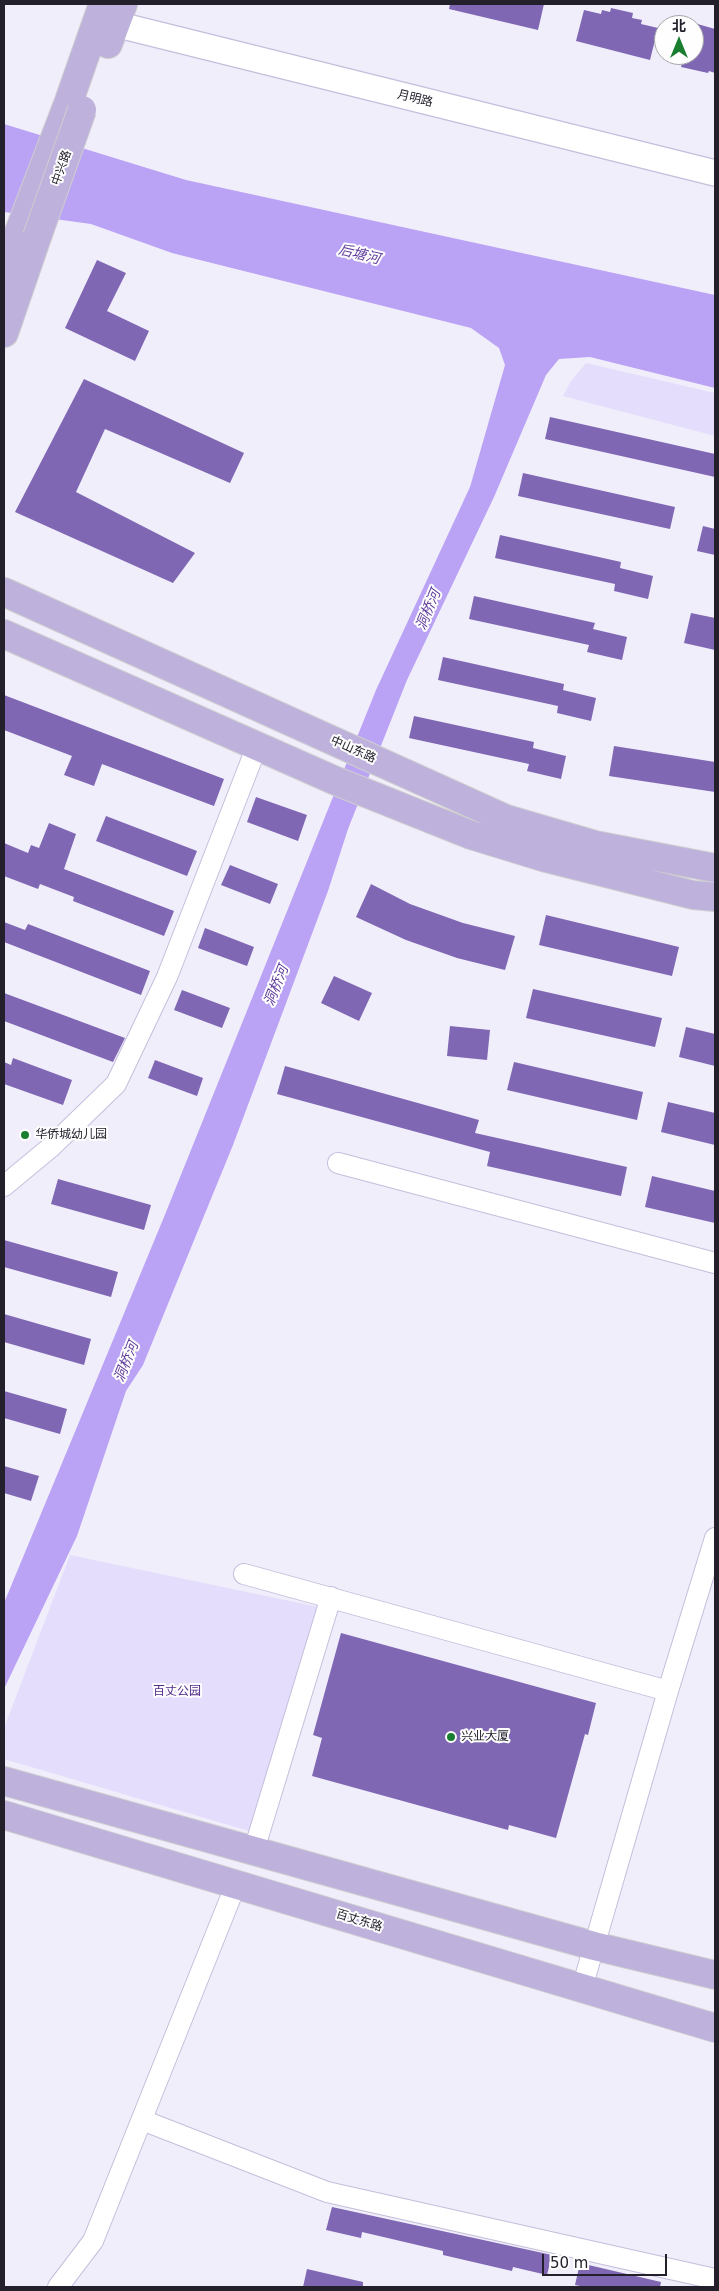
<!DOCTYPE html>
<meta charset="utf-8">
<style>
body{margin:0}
#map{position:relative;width:719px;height:2291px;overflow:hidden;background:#f1eefb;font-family:"DejaVu Sans","Noto Sans SC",sans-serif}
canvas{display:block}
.frame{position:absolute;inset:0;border:5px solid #23202b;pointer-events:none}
.north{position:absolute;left:654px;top:15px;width:50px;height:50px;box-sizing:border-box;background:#fefefe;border:1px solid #a6a5aa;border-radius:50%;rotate:0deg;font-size:14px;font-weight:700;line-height:20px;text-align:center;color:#23202b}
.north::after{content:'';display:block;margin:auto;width:18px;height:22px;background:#1a7e31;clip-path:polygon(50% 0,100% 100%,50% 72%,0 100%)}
.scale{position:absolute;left:542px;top:2254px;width:125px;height:22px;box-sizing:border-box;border:2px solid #23202b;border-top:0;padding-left:6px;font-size:15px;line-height:18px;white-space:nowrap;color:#23202b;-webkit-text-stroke:4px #fefefe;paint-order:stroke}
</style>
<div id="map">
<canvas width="719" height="2291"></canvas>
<div class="frame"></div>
<div class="north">北</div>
<div class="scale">50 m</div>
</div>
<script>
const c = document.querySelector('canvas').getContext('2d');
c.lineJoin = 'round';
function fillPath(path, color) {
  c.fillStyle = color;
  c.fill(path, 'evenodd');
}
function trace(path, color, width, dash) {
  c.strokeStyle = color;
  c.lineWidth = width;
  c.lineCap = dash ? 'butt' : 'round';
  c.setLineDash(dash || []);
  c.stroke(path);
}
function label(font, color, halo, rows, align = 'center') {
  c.font = font + ' "DejaVu Sans","Noto Sans SC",sans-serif';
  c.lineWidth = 4;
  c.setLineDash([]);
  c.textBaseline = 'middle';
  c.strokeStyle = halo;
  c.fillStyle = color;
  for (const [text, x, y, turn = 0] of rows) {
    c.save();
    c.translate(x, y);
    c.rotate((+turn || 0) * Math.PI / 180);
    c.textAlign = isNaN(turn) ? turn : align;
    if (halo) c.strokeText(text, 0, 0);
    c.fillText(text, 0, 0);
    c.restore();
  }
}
fillPath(new Path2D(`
 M586 363 715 393V436L563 396 571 381Z
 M70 1555 323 1608 249 1831 4 1759V1728Z`), '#e4ddfc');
fillPath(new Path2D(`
 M4 124 186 180 715 295V388L590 357 559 359 546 375 494 497 407 680 348 829 328 891 233 1145 143 1365 126 1391 77 1536 4 1689V1603L164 1217 376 690 470 487 505 365 499 348 471 328 172 253 91 224 4 212Z`), '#baa2f5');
fillPath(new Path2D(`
 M450 4H544L538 30 449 9Z
 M611 8 633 13 632 18 642 20 641 24 658 28 650 60 576 41 584 10 601 14 602 10 610 12Z
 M694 23 715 29V73L709 71 708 73 681 67 684 55H694Z
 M97 260 126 273 107 311 149 331 135 361 65 328Z
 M84 379 244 453 230 483 105 429 76 492 195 553 173 583 15 512Z
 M550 417 715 454V477L545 439Z
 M523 473 675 507 670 529 518 496Z
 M703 526 715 529V555L697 551Z
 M500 535 621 562 620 568 653 576 648 599 614 591 615 584 495 558Z
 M474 596 595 623 593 629 627 637 622 660 587 652 589 645 469 619Z
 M691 613 715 618V650L684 643Z
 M443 657 564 684 563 690 596 698 591 721 557 713 558 706 438 680Z
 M4 695 224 779 214 806 102 764 94 786 64 775 72 756 4 730Z
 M414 716 534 742 533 748 566 756 561 779 527 771 529 764 409 738Z
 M614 746 715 762V792L609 776Z
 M256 797 307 815 298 841 247 822Z
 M106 816 197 851 187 876 96 841Z
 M49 823 76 834 64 869 174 911 164 936 73 901 74 897 40 884 38 889 4 876V843L28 853 31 845 39 848Z
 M230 865 278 884 270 904 221 885Z
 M371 884 410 904 463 923 515 936 505 970 457 958 406 940 356 917Z
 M546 915 679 947 672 976 539 945Z
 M4 922 25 930 28 924 150 971 141 995 4 942Z
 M205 928 254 947 247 966 198 948Z
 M334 976 372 993 359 1021 321 1003Z
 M533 989 662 1018 655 1047 526 1018Z
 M182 990 230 1008 222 1028 174 1010Z
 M4 993 125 1038 113 1062 4 1021Z
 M450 1026 490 1030 487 1060 447 1056Z
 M686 1027 715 1034V1066L679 1057Z
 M13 1058 72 1080 63 1105 4 1084V1062L11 1065Z
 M155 1060 203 1078 197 1096 148 1078Z
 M514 1062 643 1092 637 1120 507 1090Z
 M285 1066 479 1120 475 1133 627 1167 621 1196 487 1166 490 1152 277 1094Z
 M668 1102 715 1113V1145L661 1132Z
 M652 1176 715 1191V1223L645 1207Z
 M58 1179 151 1205 144 1230 51 1204Z
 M4 1240 118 1272 111 1297 4 1267Z
 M4 1314 91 1339 84 1365 4 1342Z
 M4 1391 67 1409 60 1434 4 1418Z
 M4 1466 39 1476 31 1501 4 1493Z
 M341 1633 596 1703 588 1735 585 1734 556 1838 509 1825 508 1830 312 1776 322 1738 313 1735Z
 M332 2207 552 2255 547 2275 513 2267 512 2271 443 2255V2251L362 2232 361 2238 326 2230Z
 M580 2263 661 2282 660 2287H586L575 2285Z
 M307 2269 363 2282V2287H303Z`), '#7f67b4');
const minor = new Path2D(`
 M338 1163 715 1263
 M4 1186 51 1147 116 1084 167 977 257 746
 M244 1574 668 1691
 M254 1850 331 1597
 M582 1988 668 1691 715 1538
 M142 2120 327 2192 715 2279
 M58 2287 93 2241 236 1884`);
const tertiary = new Path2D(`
 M115 24 715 173`);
const primary = new Path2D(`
 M108 44 123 4
 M4 271 69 101 103 4
 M4 333 37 237
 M4 592 506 819 595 845 715 868
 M4 634 336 781 471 835 546 858 693 895 715 897
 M4 1781 594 1946 715 1975
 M4 1815 715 2028`);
trace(minor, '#c5bedc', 22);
trace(tertiary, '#c5bedc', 28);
trace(primary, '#cfced0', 30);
trace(minor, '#fff', 20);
trace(tertiary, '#fff', 25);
trace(primary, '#beb2dc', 28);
const primaryBridge = new Path2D(`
 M37 237 82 110`);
trace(primaryBridge, '#cfced0', 30, []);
trace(primaryBridge, '#beb2dc', 28);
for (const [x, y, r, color] of [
 [25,1135,5,"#1a7e31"],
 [451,1737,5,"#1a7e31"]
]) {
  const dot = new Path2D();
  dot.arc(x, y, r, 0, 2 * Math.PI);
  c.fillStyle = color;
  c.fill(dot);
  trace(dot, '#fefefe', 2);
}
label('12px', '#23202b', '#fefefe', [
 ["月明路",415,99,14],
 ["中兴路",62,168,-71],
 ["中山东路",353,750,24],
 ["百丈东路",359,1921,17]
]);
label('12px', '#23202b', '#fefefe', [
 ["华侨城幼儿园",35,1135],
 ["兴业大厦",461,1737]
], 'left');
label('12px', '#512c8a', '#fefefe', [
 ["百丈公园",177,1692]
]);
label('italic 14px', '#603d9c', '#fefefe', [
 ["后塘河",359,255,14],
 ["洞桥河",429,610,-67],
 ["洞桥河",277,986,-68],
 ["洞桥河",127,1362,-68]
]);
</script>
